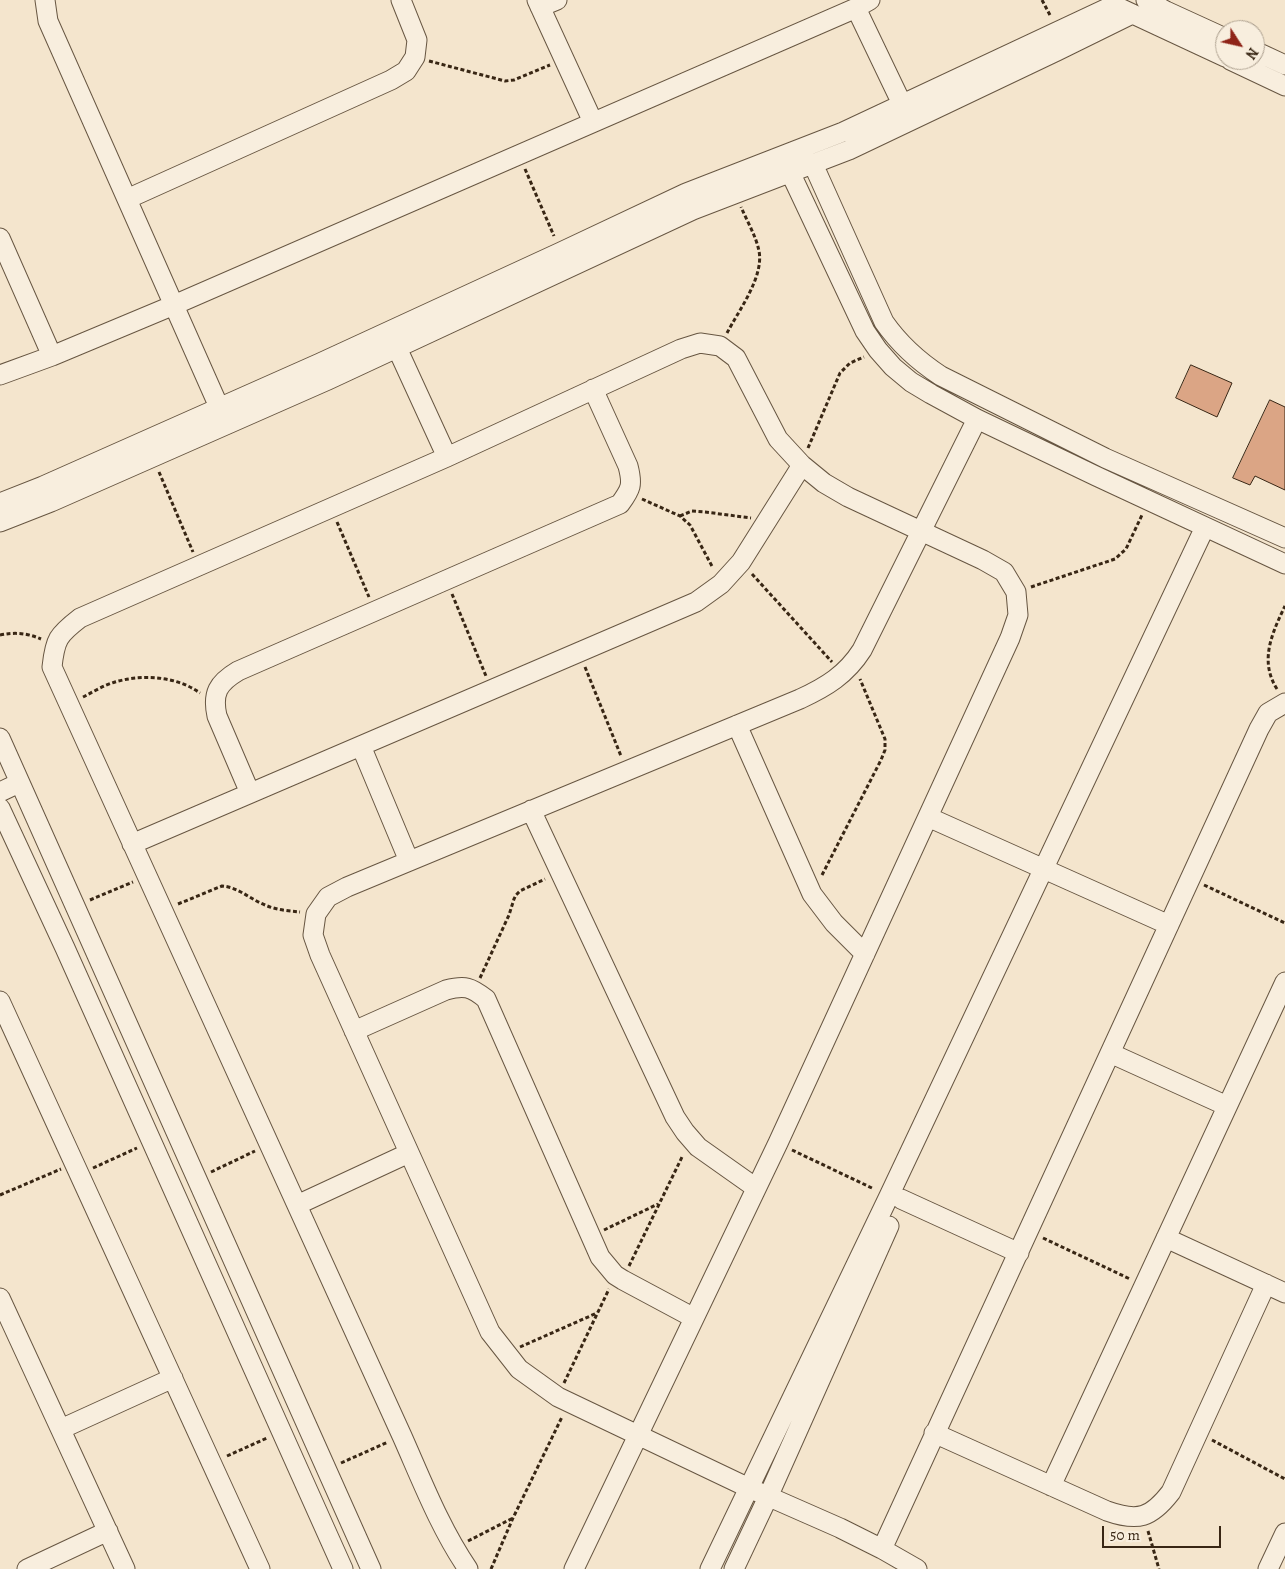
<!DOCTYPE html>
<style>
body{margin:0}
#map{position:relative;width:1285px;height:1569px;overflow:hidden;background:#f4e5cd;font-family:Alegreya,serif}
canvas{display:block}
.north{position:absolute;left:1215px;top:20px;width:50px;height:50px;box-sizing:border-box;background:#f8eede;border:1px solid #ab9e8d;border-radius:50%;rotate:125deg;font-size:14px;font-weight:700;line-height:20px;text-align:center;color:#382614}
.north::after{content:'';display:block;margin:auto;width:18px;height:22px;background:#8f2418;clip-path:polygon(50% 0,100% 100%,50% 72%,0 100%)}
.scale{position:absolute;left:1102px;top:1526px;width:119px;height:22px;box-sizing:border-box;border:2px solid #382614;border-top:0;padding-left:6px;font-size:15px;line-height:18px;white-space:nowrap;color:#382614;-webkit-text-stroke:4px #f8eede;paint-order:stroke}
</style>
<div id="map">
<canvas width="1285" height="1569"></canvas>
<div class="north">N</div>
<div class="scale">50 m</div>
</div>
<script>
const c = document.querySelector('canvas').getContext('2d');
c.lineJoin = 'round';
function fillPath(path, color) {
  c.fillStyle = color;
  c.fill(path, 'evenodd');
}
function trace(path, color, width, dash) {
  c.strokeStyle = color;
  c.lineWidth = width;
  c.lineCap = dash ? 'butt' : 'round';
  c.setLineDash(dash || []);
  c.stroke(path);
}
const building = new Path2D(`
 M1191 365 1232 383 1217 417 1176 398Z
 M1270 400 1285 407V490L1255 476 1250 485 1233 478Z`);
fillPath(building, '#dba585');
trace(building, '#382614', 1);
const minor = new Path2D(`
 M45 0 48 21 219 407
 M537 0 593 122
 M1146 0 1166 11 1225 38
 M540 7 557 0
 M856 8 902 104
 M1122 9 1225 57
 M1255 51 1285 65
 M1230 60 1285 86
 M813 164 884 322C900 345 918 361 941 376L1105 458 1285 538
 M790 172 865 331 878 350 893 367 911 382 931 394 977 419 1096 476 1285 564
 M127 199 391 80 406 71 415 57 417 40 401 0
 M0 238 52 356
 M397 348 447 457
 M0 375 52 356 174 305 856 8 870 0
 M0 503 43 486 320 363 561 252 686 193 843 132 1114 5
 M0 522 51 502 328 380 693 210 849 150 1057 51 1132 14
 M737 725 812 894 834 923 865 954
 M0 738 371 1569
 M361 746 409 861
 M0 792 19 783
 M250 793 217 716C212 693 218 683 238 671L620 504C631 489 633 485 628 466L593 389
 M0 808 65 948 343 1569
 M531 810 675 1117 685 1132 698 1147 756 1188
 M928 817 1169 925
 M132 844 696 602 721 584 741 562 802 465
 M0 1001 260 1569
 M354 1031 446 990C465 985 471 987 486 999L600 1257 615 1275 623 1280 694 1318
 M1110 1053 1227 1106
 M901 1199 1019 1253
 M297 1205 409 1153
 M1166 1238 1285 1293
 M0 1298 125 1569
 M61 1429 173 1378
 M934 1433 1107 1511C1138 1522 1151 1518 1171 1492L1266 1284
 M1051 1486 1285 982
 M882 1549 1259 729 1268 713 1285 703
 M27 1569 108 1531
 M468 1569C440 1528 422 1481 402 1436L52 667C55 639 58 635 80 618L447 457 681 349 700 343 720 346 736 358 778 439 802 465 824 483 848 497 983 560 1004 572 1016 592 1018 615 1010 638 778 1143 574 1569
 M710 1569 889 1196 1205 527
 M734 1569 768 1497 889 1226
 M917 1569 882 1549 840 1528 749 1488 558 1397 519 1369 490 1332 320 955 313 935 316 914 328 897 347 887 800 699C826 687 846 675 862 650L977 419
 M1268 1569 1285 1533`);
trace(minor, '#675642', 21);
trace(new Path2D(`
 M1042 0 1051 17
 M429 61 505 81 514 80 550 65
 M525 169 554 236
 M727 333C739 310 764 277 759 251 756 236 747 221 741 207
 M808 448 840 373 850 363 864 357
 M159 472 193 552
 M642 499 680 516 690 525 713 568
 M680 516 692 511 705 512 751 518
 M337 522 369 597
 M752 574 832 662
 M1031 587 1115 559 1126 549 1142 515
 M452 594 486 676
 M0 635C15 632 27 633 41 639
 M585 667 621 756
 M1277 689C1259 661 1272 633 1285 606
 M83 697C93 692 104 685 115 682 143 674 176 676 200 693
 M822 875 881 760 885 750V739L860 679
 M1204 885 1285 923
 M90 900 133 882
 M178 904 222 886C238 887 250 899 265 905 276 910 289 911 300 912
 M480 978 509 915 514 899 516 895 520 891 545 879
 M792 1150 874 1189
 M93 1168 137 1148
 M211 1172 255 1151
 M0 1195 61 1169
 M604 1230 658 1204
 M1043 1238 1130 1279
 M629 1266 683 1155
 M520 1347 597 1313
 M564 1383 609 1289
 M1212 1440 1285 1479
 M227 1456 267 1438
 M341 1463 388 1442
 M1148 1531 1159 1569
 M468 1541 513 1518
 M491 1569 513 1518 562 1417`), '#382614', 3, [4, 2.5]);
trace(minor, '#f8eede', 19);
</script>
